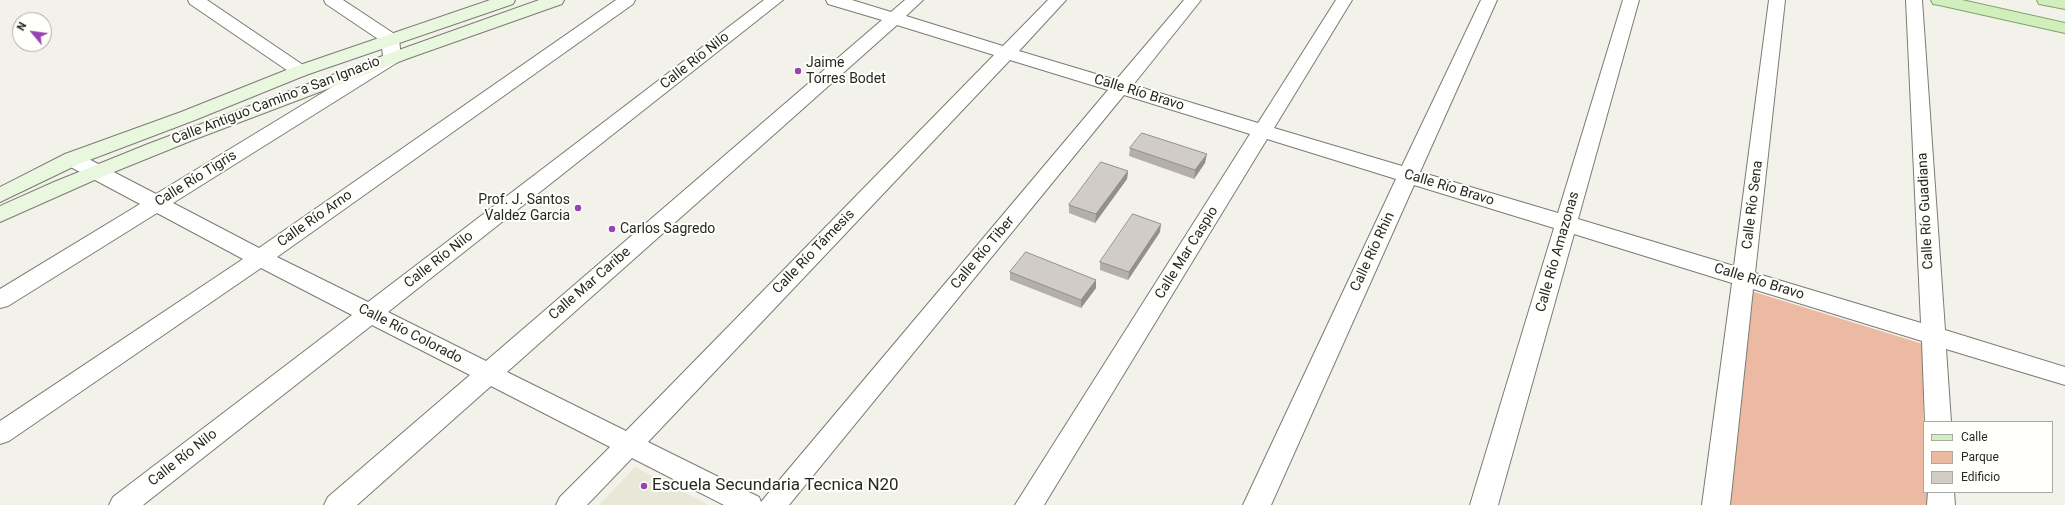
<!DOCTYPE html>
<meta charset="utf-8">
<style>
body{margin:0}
#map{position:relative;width:2065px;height:505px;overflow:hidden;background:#f2f2ea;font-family:Roboto,sans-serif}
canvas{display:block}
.legend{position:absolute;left:1923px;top:421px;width:130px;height:72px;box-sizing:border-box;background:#fffffc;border:1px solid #a9a9a6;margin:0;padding:5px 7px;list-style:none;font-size:12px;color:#282825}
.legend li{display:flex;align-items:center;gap:8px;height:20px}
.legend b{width:20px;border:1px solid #a9a9a6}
.north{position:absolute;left:12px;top:12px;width:40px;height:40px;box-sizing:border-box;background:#fffffc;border:1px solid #a9a9a6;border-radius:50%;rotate:299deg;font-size:11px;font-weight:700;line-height:16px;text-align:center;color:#282825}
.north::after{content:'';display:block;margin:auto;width:14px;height:18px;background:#9743b1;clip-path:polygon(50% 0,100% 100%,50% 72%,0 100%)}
</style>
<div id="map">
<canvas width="2065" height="505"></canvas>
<ul class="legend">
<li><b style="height:5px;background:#d1efbc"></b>Calle</li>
<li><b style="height:11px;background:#ecb9a2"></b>Parque</li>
<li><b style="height:11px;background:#d2ccc6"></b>Edificio</li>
</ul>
<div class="north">N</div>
</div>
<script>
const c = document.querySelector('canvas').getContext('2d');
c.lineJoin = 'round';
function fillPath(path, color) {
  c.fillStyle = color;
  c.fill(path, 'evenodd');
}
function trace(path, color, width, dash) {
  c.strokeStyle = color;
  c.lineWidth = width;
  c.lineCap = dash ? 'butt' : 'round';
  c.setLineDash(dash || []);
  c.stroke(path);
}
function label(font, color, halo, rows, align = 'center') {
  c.font = font + ' Roboto,sans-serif';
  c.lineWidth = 4;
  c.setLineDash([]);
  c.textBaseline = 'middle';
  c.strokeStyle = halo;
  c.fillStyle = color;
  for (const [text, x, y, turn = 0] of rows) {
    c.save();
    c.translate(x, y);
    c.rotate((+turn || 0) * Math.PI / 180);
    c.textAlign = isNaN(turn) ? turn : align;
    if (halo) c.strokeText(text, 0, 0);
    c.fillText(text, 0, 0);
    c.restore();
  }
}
fillPath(new Path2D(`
 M635 467 709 505H599Z`), '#e9e8d8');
fillPath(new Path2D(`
 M1751 291 1923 344 1924 492H1927V505H1730Z`), '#ecb9a2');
const street = new Path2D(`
 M188 0H207L306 67 309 71 306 75 300 77 294 75 190 4Z
 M324 0H343L396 35 399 39 401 58 398 62 173 203 259 248 616 0H635L633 4 277 257 368 302 764 0H783L388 312 486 361 882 20 828 4 826 0H852L891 12 905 0H923L906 16 1003 46 1048 0H1066L1019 51 1116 80 1184 0H1201L1133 85 1258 123 1336 0H1352L1274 128 1402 166 1481 0H1497L1420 172 1558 213 1623 0H1639L1578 219 1734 266 1769 0H1785L1755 273 1921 323 1906 0H1922L1945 330 2065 367V385L1946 349 1951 422H1925L1922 341 1753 289 1730 505H1702L1732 283 1574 234 1498 505H1470L1554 228 1414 185 1271 505H1243L1396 179 1267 139 1044 505H1015L1250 134 1124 95 789 505H724L632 458 587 505H556L560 497 610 447 491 386 357 505H324L328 497 470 375 372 325 143 505H109L113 497 352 315 261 268 9 441 0 444V421L243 259 157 213 8 306 0 308V289L140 204 65 164 62 159 65 154 72 153 79 154 156 194 383 56 381 41 326 4ZM897 25 994 55 626 431 507 372ZM1010 60 1108 90 761 502 759 497 648 442Z
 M1928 492H1954L1955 505H1927Z`);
const secondary = new Path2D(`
 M490 0H515L513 4 306 75 195 120 79 164 0 202V187L65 154 181 112 294 67Z
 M539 0H564L562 4 409 58 193 140 99 178 0 222V206L54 182 148 144 396 51Z`);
const primary = new Path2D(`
 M1931 0H1962L2065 23V33L1939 5 1933 4Z
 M2037 0H2065V9L2039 4Z`);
trace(street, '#7b7b74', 2);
trace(secondary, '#7b7b74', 2);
trace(primary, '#82a26b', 2);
fillPath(street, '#fff');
fillPath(secondary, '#e8f7de');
fillPath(primary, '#d1efbc');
fillPath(new Path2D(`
 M1130 148 1205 163 1194 179 1129 156Z
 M1128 171 1127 179 1095 223 1069 213V205Z
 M1160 232 1128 280 1100 270V262Z
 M1010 272 1096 280V288L1081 308 1010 280Z`), '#b5afaa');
fillPath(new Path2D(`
 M1207 154 1205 163 1194 179 1195 170Z
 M1128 171 1127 179 1095 223 1096 214Z
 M1161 224 1160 232 1128 280 1129 272Z
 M1096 280V288L1081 308V300Z`), '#938f8b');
const building = new Path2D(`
 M1142 133 1207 154 1195 170 1130 148Z
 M1101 162 1128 171 1096 214 1069 205Z
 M1133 214 1161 224 1129 272 1100 262Z
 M1026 252 1096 280 1081 300 1010 272Z`);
fillPath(building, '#d2ccc6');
trace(building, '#938f8b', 1);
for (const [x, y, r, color] of [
 [798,71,4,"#9743b1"],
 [578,208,4,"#9743b1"],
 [612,229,4,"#9743b1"],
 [644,486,4,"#9743b1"]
]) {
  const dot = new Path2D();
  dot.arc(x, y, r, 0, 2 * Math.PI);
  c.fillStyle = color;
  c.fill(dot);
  trace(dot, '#fffffc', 1.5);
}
label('14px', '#282825', '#fffffc', [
 ["Calle Río Nilo",695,61,-38],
 ["Calle Río Bravo",1139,93,17],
 ["Calle Antiguo Camino a San Ignacio",276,101,-21],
 ["Calle Río Tigris",196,179,-32],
 ["Calle Río Bravo",1449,188,17],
 ["Calle Río Sena",1753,205,-83],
 ["Calle Río Guadiana",1926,211,-93],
 ["Calle Río Arno",315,219,-35],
 ["Calle Río Támesis",814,252,-46],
 ["Calle Río Rhin",1373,252,-65],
 ["Calle Río Amazonas",1558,252,-74],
 ["Calle Río Tiber",983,253,-50],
 ["Calle Mar Caspio",1187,253,-58],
 ["Calle Río Nilo",439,260,-38],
 ["Calle Río Bravo",1759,282,17],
 ["Calle Mar Caribe",590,284,-41],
 ["Calle Río Colorado",410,334,27],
 ["Calle Río Nilo",183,458,-38]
]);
label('14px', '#282825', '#fffffc', [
 ["Jaime",806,63],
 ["Torres Bodet",806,79],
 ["Prof. J. Santos",570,200,"right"],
 ["Valdez Garcia",570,216,"right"],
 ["Carlos Sagredo",620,229]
], 'left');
label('17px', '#282825', '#fffffc', [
 ["Escuela Secundaria Tecnica N20",652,486]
], 'left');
</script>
